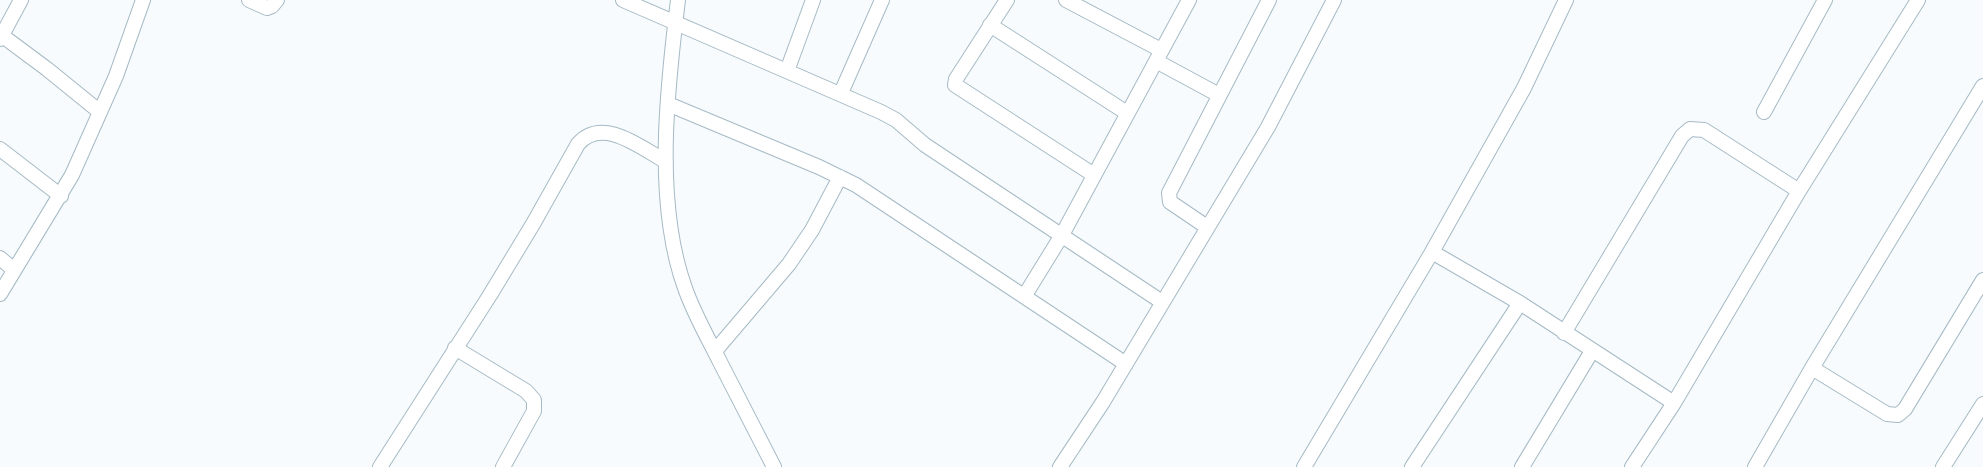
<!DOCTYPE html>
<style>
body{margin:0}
canvas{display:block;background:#f7fbfe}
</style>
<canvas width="1983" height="467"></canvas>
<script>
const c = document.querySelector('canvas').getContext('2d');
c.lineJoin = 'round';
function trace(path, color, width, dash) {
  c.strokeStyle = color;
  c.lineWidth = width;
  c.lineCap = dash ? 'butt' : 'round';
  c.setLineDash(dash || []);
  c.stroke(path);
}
const street = new Path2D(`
 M249 0 267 8 272 6 277 0
 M623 0 881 112 896 120 925 145 1162 302
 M678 0C667 89 654 202 685 288 694 314 708 338 720 362 738 397 756 432 774 467
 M1007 0 956 79 955 85 1094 175
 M1066 0 1161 50
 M990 25 1127 113
 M0 34 47 69 100 112
 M0 39 21 0
 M1156 61 1219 95
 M787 71 813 0
 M841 93 882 0
 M668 104 819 167 856 185 1126 364
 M1764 112 1825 0
 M0 149 61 196
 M1207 227 1170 202 1169 193 1269 0
 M1432 252 1520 303 1674 403
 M0 258 14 270
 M0 294 72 175 116 76 143 0
 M1025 295 1062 235 1189 0
 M1564 333 1682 136 1690 129 1704 130 1799 191
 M455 348 526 391 534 400V411L503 467
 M715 351 789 264 812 230 840 177
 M1812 368 1887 414 1898 415 1905 409 1983 280
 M380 467 490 295 533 224 578 144C602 116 640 147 665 161
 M1060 467 1103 402 1268 127 1334 0
 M1304 467 1432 252 1524 88 1566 0
 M1412 467 1520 303
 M1522 467 1592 351
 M1632 467 1674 403 1799 191 1918 0
 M1755 467 1812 368 1983 86
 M1943 467 1983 404`);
trace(street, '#a6bac5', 16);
trace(street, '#fff', 14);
</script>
